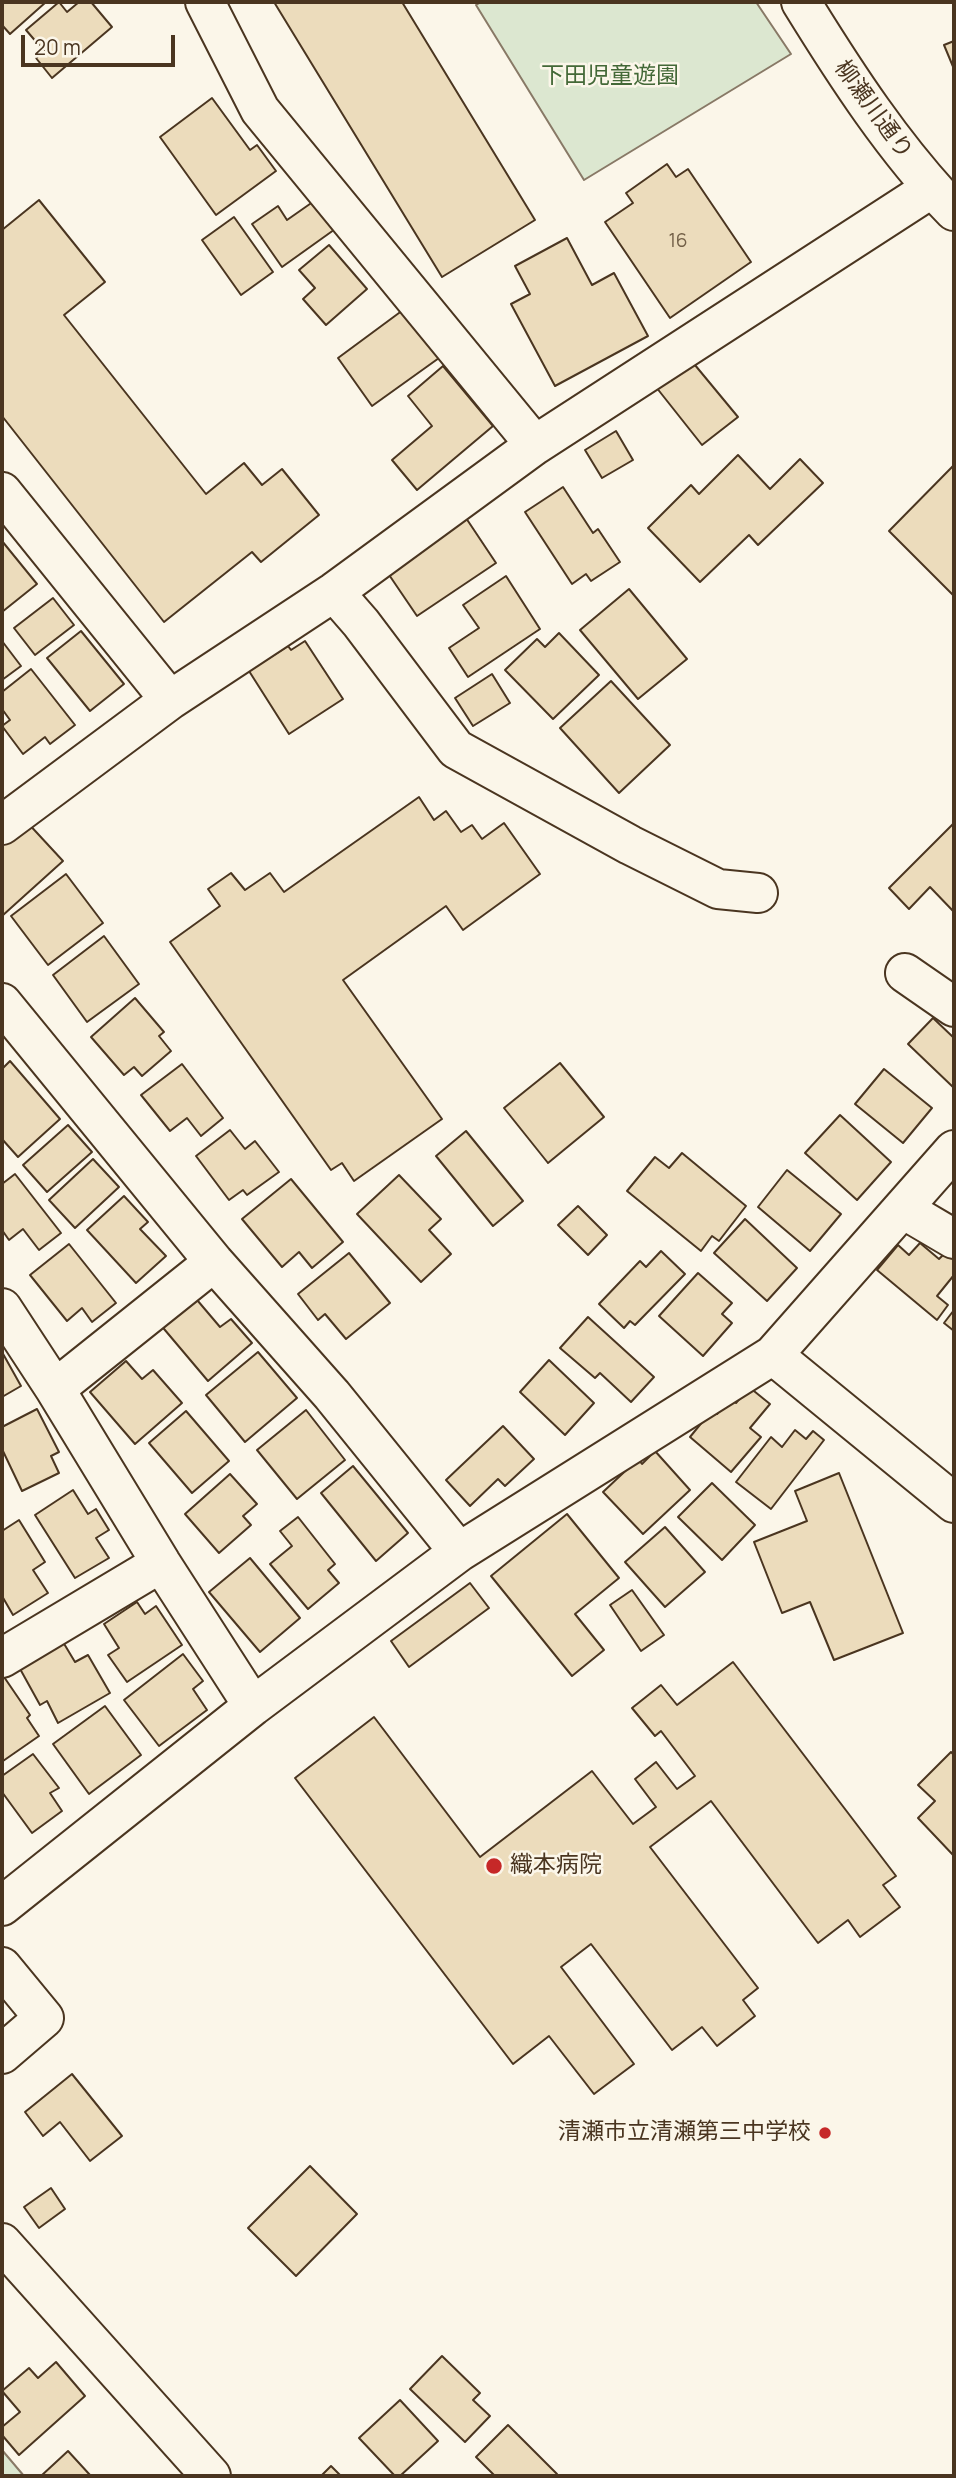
<!DOCTYPE html>
<meta charset="utf-8">
<style>
body{margin:0}
#map{position:relative;width:956px;height:2478px;overflow:hidden;background:#fbf6e9;font-family:Manrope,sans-serif}
canvas{display:block}
.frame{position:absolute;inset:0;border:4px solid #4a3520;pointer-events:none}
.scale{position:absolute;left:21px;top:35px;width:154px;height:32px;box-sizing:border-box;border:4px solid #4a3520;border-top:0;padding-left:9px;font-size:21px;line-height:24px;white-space:nowrap;color:#4a3520;-webkit-text-stroke:5px #fbf6e9;paint-order:stroke}
</style>
<div id="map">
<canvas width="956" height="2478"></canvas>
<div class="frame"></div>
<div class="scale">20 m</div>
</div>
<script>
const c = document.querySelector('canvas').getContext('2d');
c.lineJoin = 'round';
function fillPath(path, color) {
  c.fillStyle = color;
  c.fill(path, 'evenodd');
}
function trace(path, color, width, dash) {
  c.strokeStyle = color;
  c.lineWidth = width;
  c.lineCap = dash ? 'butt' : 'round';
  c.setLineDash(dash || []);
  c.stroke(path);
}
function label(font, color, halo, rows, align = 'center') {
  c.font = font + ' Manrope,"Noto Sans JP",sans-serif';
  c.lineWidth = 5;
  c.setLineDash([]);
  c.textBaseline = 'middle';
  c.strokeStyle = halo;
  c.fillStyle = color;
  for (const [text, x, y, turn = 0] of rows) {
    c.save();
    c.translate(x, y);
    c.rotate((+turn || 0) * Math.PI / 180);
    c.textAlign = isNaN(turn) ? turn : align;
    if (halo) c.strokeText(text, 0, 0);
    c.fillText(text, 0, 0);
    c.restore();
  }
}
const green = new Path2D(`
 M481 2H756L791 54 584 180 476 5Z
 M2 2450 24 2476H2Z`);
fillPath(green, '#dce7d0');
trace(green, '#887966', 2);
const building = new Path2D(`
 M2 2H46L10 34 2 25Z
 M59 2 67 12 79 2H91L112 27 52 78 36 58 44 51 26 30Z
 M274 2H402L535 220 442 277Z
 M954 41V69L944 45Z
 M212 98 250 150 257 145 276 171 216 215 160 137Z
 M667 164 676 177 688 169 751 262 670 318 605 222 633 203 626 193Z
 M317 199 338 227 282 267 252 224 278 206 287 220Z
 M39 200 105 282 64 315 206 494 244 463 262 485 282 469 319 515 261 562 252 552 164 622 2 416V230Z
 M234 217 273 272 241 295 202 240Z
 M567 238 592 285 614 273 648 336 555 386 511 304 530 294 515 266Z
 M329 245 367 289 326 325 303 299 315 288 299 270Z
 M403 310 439 358 372 406 338 358Z
 M690 359 738 417 702 445 656 387Z
 M443 366 493 426 417 490 392 460 432 426 408 396Z
 M616 431 633 460 602 478 585 450Z
 M738 455 770 489 800 459 823 483 758 545 749 535 700 582 648 528 691 485 699 494Z
 M954 465V596L889 531Z
 M563 487 593 533 598 529 620 562 591 581 586 574 572 584 525 512Z
 M460 509 496 563 417 616 381 563Z
 M2 541 37 584 2 612Z
 M506 576 540 629 468 677 449 648 479 628 463 605Z
 M629 589 687 659 638 699 580 630Z
 M53 598 74 625 35 655 14 628Z
 M81 631 124 684 90 711 47 658Z
 M559 633 599 675 553 719 505 670 537 639 545 647Z
 M2 641 21 666 2 680Z
 M305 641 343 699 289 734 249 671 288 646 291 650Z
 M31 669 75 725 50 744 45 737 23 754 2 726 10 720 2 709V692Z
 M492 674 510 703 473 726 455 698Z
 M611 681 670 745 619 793 560 728Z
 M419 797 434 820 446 811 461 832 472 825 482 839 504 823 540 874 463 930 446 906 343 980 442 1119 354 1181 342 1163 331 1170 170 942 220 906 208 889 231 873 245 890 270 873 284 892Z
 M26 821 63 861 2 916V843Z
 M954 823V912L930 887 909 909 889 888Z
 M66 874 103 923 48 965 11 916Z
 M104 936 139 984 87 1022 53 975Z
 M135 998 164 1032 159 1036 171 1051 142 1076 134 1067 124 1075 91 1037Z
 M933 1018 954 1038V1088L908 1044Z
 M10 1061 60 1119 18 1157 2 1139V1069Z
 M560 1063 604 1117 548 1163 504 1108Z
 M182 1064 223 1118 201 1136 187 1118 170 1131 141 1095Z
 M884 1069 932 1108 903 1143 855 1104Z
 M840 1115 891 1162 857 1200 805 1153Z
 M68 1125 92 1152 47 1192 23 1165Z
 M230 1130 245 1149 255 1141 279 1172 247 1195 243 1190 229 1200 196 1156Z
 M466 1131 523 1201 493 1226 436 1156Z
 M682 1153 746 1206 719 1241 712 1236 701 1251 627 1191 655 1157 669 1168Z
 M93 1159 119 1187 75 1228 49 1200Z
 M787 1170 841 1214 810 1251 758 1207Z
 M15 1174 61 1233 39 1250 23 1229 9 1240 2 1230V1184Z
 M399 1175 441 1219 429 1230 451 1254 421 1282 357 1214Z
 M291 1179 343 1242 312 1268 299 1252 282 1267 242 1219Z
 M124 1196 148 1222 140 1229 166 1256 136 1283 87 1230Z
 M578 1206 607 1235 588 1255 558 1225Z
 M745 1219 797 1268 767 1301 714 1253Z
 M920 1243 939 1259 946 1252 954 1259V1275L937 1296 948 1305 937 1320 877 1270 898 1245 909 1255Z
 M69 1244 116 1303 92 1322 82 1308 67 1321 30 1275Z
 M661 1251 685 1274 635 1325 630 1321 624 1328 599 1304 640 1261 646 1267Z
 M349 1253 390 1303 346 1339 325 1314 318 1320 298 1294Z
 M698 1273 732 1303 722 1314 732 1323 703 1356 659 1316Z
 M192 1294 220 1327 231 1319 252 1343 208 1381 159 1323Z
 M954 1310V1331L944 1323Z
 M588 1317 654 1377 631 1402 600 1373 595 1378 560 1348Z
 M2 1352 21 1386 2 1397Z
 M258 1352 297 1398 245 1442 206 1395Z
 M549 1360 594 1403 565 1435 520 1392Z
 M126 1361 142 1379 153 1370 182 1403 135 1444 90 1392Z
 M749 1387 770 1404 750 1428 761 1437 731 1472 690 1437 712 1410 717 1414 730 1398 736 1403Z
 M37 1409 59 1452 51 1456 59 1473 22 1491 2 1449V1427Z
 M306 1410 345 1460 297 1499 257 1450Z
 M186 1411 229 1461 192 1493 149 1443Z
 M503 1426 534 1459 505 1486 498 1479 470 1506 446 1480Z
 M795 1430 806 1439 813 1431 824 1440 771 1509 736 1482 771 1437 782 1447Z
 M655 1451 690 1490 643 1534 603 1492 638 1459 642 1464Z
 M353 1466 408 1533 376 1561 321 1493Z
 M839 1473 903 1633 834 1660 810 1602 782 1613 754 1542 807 1521 795 1491Z
 M230 1474 257 1504 243 1516 251 1525 219 1553 185 1514Z
 M712 1483 755 1525 722 1560 678 1517Z
 M73 1490 88 1514 96 1509 109 1530 96 1538 109 1558 75 1578 35 1515Z
 M567 1514 619 1578 575 1614 604 1650 572 1676 491 1576Z
 M298 1517 335 1564 328 1570 339 1583 308 1609 270 1564 292 1546 280 1531Z
 M19 1520 45 1562 33 1570 48 1593 13 1615 2 1596V1531Z
 M665 1527 705 1572 665 1607 625 1562Z
 M250 1558 300 1618 260 1652 209 1592Z
 M470 1583 489 1608 409 1667 391 1641Z
 M632 1590 664 1635 641 1651 610 1605Z
 M137 1602 145 1614 156 1606 182 1645 127 1682 108 1655 119 1648 104 1624Z
 M63 1642 75 1662 88 1655 110 1693 58 1723 47 1701 40 1705 19 1667Z
 M183 1654 203 1681 193 1689 207 1710 159 1746 124 1700Z
 M733 1662 896 1876 883 1885 900 1907 860 1937 848 1920 818 1943 711 1801 650 1847 758 1988 743 2000 755 2016 717 2046 702 2027 672 2050 591 1944 561 1967 634 2064 594 2094 549 2036 513 2064 295 1778 374 1717 480 1857 592 1771 633 1824 656 1807 635 1779 656 1762 677 1789 695 1776 661 1731 655 1736 632 1708 661 1685 677 1705Z
 M2 1674 30 1715 27 1718 39 1736 3 1761Z
 M105 1706 141 1755 89 1794 53 1744Z
 M951 1752 954 1755V1856L918 1818 935 1801 918 1785Z
 M33 1754 59 1788 50 1793 62 1811 32 1833 2 1792V1776Z
 M72 2074 122 2136 90 2161 60 2122 43 2136 25 2112Z
 M310 2166 357 2214 296 2276 248 2228Z
 M51 2188 65 2209 39 2228 24 2207Z
 M442 2356 480 2393 473 2400 490 2416 465 2442 410 2389Z
 M56 2362 85 2396 19 2455 2 2435V2427L20 2412 2 2391 29 2368 38 2378Z
 M400 2400 438 2441 400 2476H395L359 2438Z
 M508 2425 557 2474 554 2476H495L476 2457Z
 M68 2451 90 2475 41 2476Z
 M331 2466 341 2476H321Z`);
fillPath(building, '#ecdcbc');
trace(building, '#4a3520', 2);
const street = new Path2D(`
 M205 2 260 110 535 445
 M2 492 170 700
 M334 592 361 623 456 749 630 845 718 889 758 893
 M2 825 170 700 334 592 535 445 932 188
 M905 973 954 1007
 M2 1003 214 1262 332 1395 459 1552
 M903 1209 954 1239
 M2 1308 55 1389 161 1563 253 1706
 M773 1355 954 1503
 M55 1389 214 1262
 M2 1658 161 1563
 M2 1906 253 1706 459 1552 773 1355 954 1150
 M2 1967 44 2018 2 2054
 M2 2243 211 2476`);
const secondary = new Path2D(`
 M801 2C846 75 894 149 954 211`);
trace(street, '#4a3520', 42);
trace(secondary, '#4a3520', 42);
trace(street, '#fbf6e9', 38);
trace(secondary, '#fbf6e9', 38);
for (const [x, y, r, color] of [
 [494,1866,9,"#c62828"],
 [825,2133,7,"#c62828"]
]) {
  const dot = new Path2D();
  dot.arc(x, y, r, 0, 2 * Math.PI);
  c.fillStyle = color;
  c.fill(dot);
  trace(dot, '#fbf6e9', 2.5);
}
label('19px', '#725f47', null, [
 ["16",678,242]
]);
label('23px', '#436837', '#fbf6e9', [
 ["下田児童遊園",610,77]
]);
label('23px', '#4a3520', '#fbf6e9', [
 ["柳瀬川通り",873,110,54]
]);
label('23px', '#4a3520', '#fbf6e9', [
 ["織本病院",510,1866],
 ["清瀬市立清瀬第三中学校",811,2133,"right"]
], 'left');
</script>
